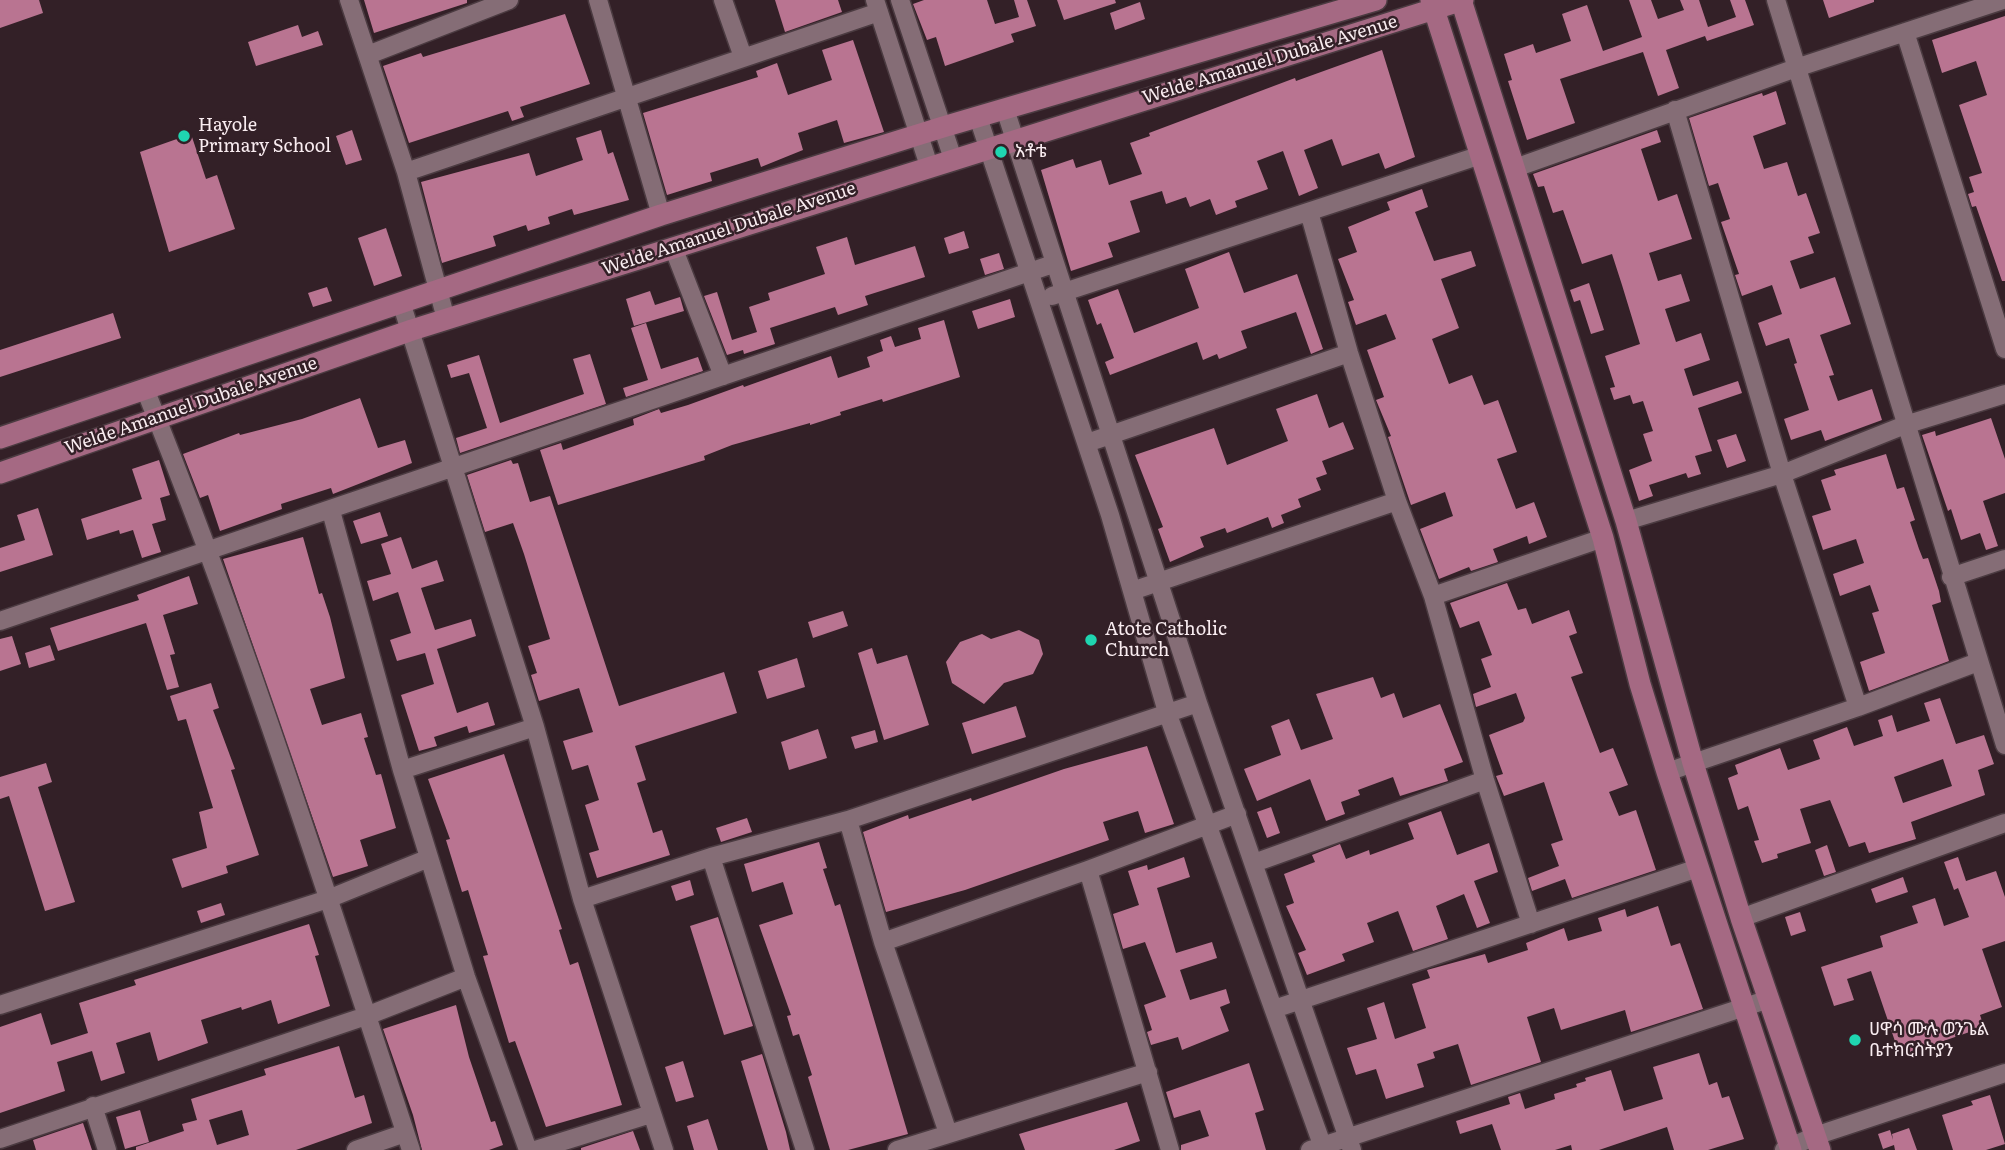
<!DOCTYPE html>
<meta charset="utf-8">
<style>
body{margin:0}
canvas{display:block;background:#332027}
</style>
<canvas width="2005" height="1150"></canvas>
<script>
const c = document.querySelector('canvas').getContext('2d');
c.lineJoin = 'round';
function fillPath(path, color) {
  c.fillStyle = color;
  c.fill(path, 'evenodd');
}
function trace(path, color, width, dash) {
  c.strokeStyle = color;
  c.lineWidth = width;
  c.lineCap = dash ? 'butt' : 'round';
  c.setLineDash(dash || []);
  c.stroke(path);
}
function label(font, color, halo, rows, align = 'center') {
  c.font = font + ' Literata,"Noto Sans Ethiopic",serif';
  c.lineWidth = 5;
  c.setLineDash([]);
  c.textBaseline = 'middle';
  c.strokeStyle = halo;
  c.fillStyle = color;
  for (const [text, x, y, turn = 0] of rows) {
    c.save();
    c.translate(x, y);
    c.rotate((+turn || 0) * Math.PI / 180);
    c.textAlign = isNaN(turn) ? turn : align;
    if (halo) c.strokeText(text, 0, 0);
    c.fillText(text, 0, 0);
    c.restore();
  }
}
fillPath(new Path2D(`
 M0 0H39L43 13 0 28Z
 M364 0H467V3L374 33Z
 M775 0H838L842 12 785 32Z
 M924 0H987L995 24 1019 17 1014 0H1027L1036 26 1011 34 1014 42 945 66 936 37 927 40 913 4Z
 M1057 0H1115L1116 3 1064 20Z
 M1629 0H1651L1658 19 1684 10 1680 0H1699L1708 27 1736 17 1730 0H1745L1754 25 1707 41 1705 36 1666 50 1679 88 1658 96 1643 52 1560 79 1575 123 1527 140 1508 81 1512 80 1504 54 1533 44 1536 53 1571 41 1562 14 1587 5 1603 51 1642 37Z
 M1823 0H1874V2L1829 18Z
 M1140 2 1145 19 1115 30 1110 13Z
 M565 14 590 84 520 107 524 117 512 121 508 111 409 143 383 66 421 53 423 57Z
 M2005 16V281H2002L1976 206 1972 207 1968 194 1974 192 1969 177 1982 173 1959 105 1987 95 1976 61 1942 73 1932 40Z
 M298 25 302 37 318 31 323 45 256 66 248 42Z
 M853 40 884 132 844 143 837 120 798 133 803 150 761 167 758 158 710 173 712 181 667 195 643 113 758 77 756 71 777 63 788 95 832 80 822 50Z
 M1382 50 1415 157 1385 169 1379 153 1342 166 1332 139 1304 150 1318 188 1299 196 1283 151 1257 161 1268 189 1235 201 1237 207 1216 215 1210 199 1190 207 1186 197 1166 204 1162 191 1130 201 1140 232 1108 243 1113 257 1071 271 1041 170 1073 159 1076 168 1101 160 1109 185 1142 174 1130 143 1150 136 1149 133 1295 78 1296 81Z
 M1776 91 1786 124 1753 136 1764 169 1787 162 1798 196 1806 193 1820 233 1808 237 1814 253 1790 261 1800 289 1835 277 1851 324 1820 335 1834 375 1829 376 1838 401 1872 389 1882 420 1825 441 1821 430 1791 440 1784 419 1809 410 1794 364 1797 363 1789 338 1766 346 1758 323 1782 314 1772 285 1742 296 1735 275 1739 274 1721 222 1730 219 1718 183 1709 186 1689 118 1762 93 1763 96Z
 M352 130 362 160 346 165 336 136Z
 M601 130 608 154 613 152 629 200 574 215 572 209 548 217 550 224 528 231 526 225 493 236 496 246 442 263 421 182 529 153 536 176 583 160 576 138Z
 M1657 130 1661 142 1641 149 1658 201 1677 194 1692 239 1649 253 1658 281 1681 274 1690 301 1665 309 1676 342 1701 333 1710 360 1684 369 1693 396 1738 381 1742 393 1698 408 1712 451 1695 456 1701 474 1688 478 1686 473 1649 485 1653 496 1639 501 1629 470 1652 461 1643 434 1653 431 1643 401 1633 404 1630 395 1614 400 1610 388 1615 387 1605 356 1640 344 1622 285 1612 254 1582 264 1563 210 1553 213 1544 186 1538 187 1533 174Z
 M191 134 206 179 217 175 235 229 169 252 140 152Z
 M1422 189 1428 207 1415 212 1434 261 1471 251 1476 266 1441 279 1459 328 1432 339 1449 384 1472 375 1484 405 1498 400 1517 452 1497 459 1516 509 1534 502 1547 537 1529 544 1527 536 1493 549 1498 562 1471 571 1469 567 1439 579 1420 529 1453 516 1445 492 1411 505 1388 437 1391 436 1376 400 1384 397 1367 350 1396 339 1386 314 1356 325 1348 302 1354 300 1338 259 1357 252 1348 227 1390 210 1387 202Z
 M386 228 402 276 374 286 358 238Z
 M964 231 969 248 949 254 944 238Z
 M847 237 855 265 915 246 925 277 865 296 868 305 838 315 835 307 770 328 775 344 744 354 743 350 727 355 704 296 717 292 732 340 757 332 749 307 770 300 768 293 825 274 816 247Z
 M1229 252 1244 293 1297 274 1323 349 1311 354 1296 312 1241 331 1247 348 1219 359 1217 354 1203 360 1197 342 1110 375 1105 362 1114 358 1101 323 1097 325 1088 300 1118 289 1134 333 1199 308 1185 269Z
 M999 253 1004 269 985 275 980 259Z
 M1589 283 1604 330 1591 334 1580 300 1574 302 1570 290Z
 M327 287 332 301 313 307 308 293Z
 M650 291 655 305 680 297 684 311 634 326 626 299Z
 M1010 299 1015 317 978 329 972 311Z
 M113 313 121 338 0 377V350Z
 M944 320 960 377 883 402 882 399 840 412 841 415 810 425V423L732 445 704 456 705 460 558 505 540 450 561 443 563 450 634 425 633 419 659 409 661 413 688 405 743 385 744 387 831 356 838 378 870 367 867 357 883 351 880 340 891 336 895 347 921 339 918 328Z
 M646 323 661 369 698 357 703 371 626 397 623 388 648 380 631 328Z
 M590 354 606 404 460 453 456 438 487 428 469 373 451 378 447 365 479 355 500 423 584 394 573 359Z
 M1317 394 1329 428 1343 422 1354 449 1322 461 1327 474 1316 478 1321 490 1298 499 1301 507 1281 515 1284 523 1272 528 1268 517 1227 533 1225 528 1200 537 1204 547 1170 562 1158 529 1163 527 1135 455 1214 428 1227 465 1288 441 1276 409Z
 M360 398 378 448 405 440 412 463 333 494 331 488 281 504 282 509 220 531 208 495 200 498 183 454 239 433 240 435 302 419Z
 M1991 418 2005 459V493L1983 501 1998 546 1986 550 1980 533 1961 540 1951 509 1948 511 1922 435 1935 431 1936 436Z
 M1736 434 1746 461 1727 468 1717 440Z
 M1886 454 1897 489 1904 487 1915 520 1910 522 1919 549 1923 559 1928 558 1939 591 1941 602 1932 605 1949 661 1869 691 1860 662 1885 653 1872 613 1879 611 1870 585 1840 596 1833 574 1864 563 1856 539 1823 550 1812 516 1831 510 1821 480 1836 475 1834 470Z
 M159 460 170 495 160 498 166 520 152 524 161 552 142 558 133 530 120 534 119 530 87 540 81 519 142 499 132 469Z
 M511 460 513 464 518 463 530 502 550 496 619 706 724 672 737 713 635 746 646 780 637 783 653 833 662 830 670 855 597 878 589 853 599 850 585 805 599 800 588 765 572 770 563 741 593 732 579 688 539 701 531 675 537 673 528 646 550 639 524 554 513 523 485 532 467 475Z
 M38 508 53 555 0 572V548L25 540 17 515Z
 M380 512 388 536 361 544 353 521Z
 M303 537 319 594 322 593 330 617 345 678 310 689 322 725 361 713 368 737 364 738 376 775 381 774 396 828 360 840 368 866 333 877 223 559Z
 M401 537 412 569 437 560 444 581 421 588 435 630 471 619 476 636 437 649 457 713 488 702 495 725 469 733 467 726 434 737 437 746 419 751 401 695 434 684 425 653 397 661 390 640 411 633 398 592 373 601 367 581 391 574 381 544Z
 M189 576 198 604 163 615 175 654 170 655 179 687 167 690 146 623 58 651 50 628 139 600 137 595Z
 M1507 583 1518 610 1526 608 1532 624 1569 610 1577 633 1569 636 1583 673 1571 677 1600 753 1613 748 1628 785 1609 792 1619 816 1636 810 1656 870 1572 898 1565 879 1532 891 1528 878 1559 866 1551 844 1563 840 1544 782 1504 796 1496 776 1503 774 1489 735 1523 722 1525 718 1516 693 1476 707 1473 694 1491 687 1481 659 1492 655 1479 621 1460 628 1450 603Z
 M843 611 848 626 813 638 808 622Z
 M1019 630 1039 640 1043 654 1033 674 1004 683 984 704 952 683 946 662 960 642 982 634 991 639Z
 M12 636 21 664 0 671V639Z
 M50 645 55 660 29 668 25 653Z
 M872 648 877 664 907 655 929 725 884 740 858 653Z
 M797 658 805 687 767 699 758 671Z
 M1373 677 1381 698 1394 693 1403 718 1440 704 1463 762 1444 769 1448 781 1400 796 1393 777 1358 790 1360 795 1341 802 1345 814 1326 821 1310 779 1257 801 1244 769 1281 755 1271 726 1289 719 1301 750 1333 739 1316 694Z
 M211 683 219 708 213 710 235 769 231 770 259 855 226 866 228 873 182 888 172 859 207 848 199 812 213 808 186 719 178 721 170 696Z
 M1940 698 1956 744 1984 735 1994 764 1978 770 1985 795 1911 822 1916 839 1869 853 1865 842 1849 847 1830 800 1800 809 1811 843 1777 854 1778 858 1762 863 1754 841 1759 840 1748 806 1738 810 1728 778 1738 774 1735 765 1780 748 1788 770 1820 759 1813 740 1847 727 1854 746 1883 736 1878 720 1892 715 1897 732 1930 721 1924 703ZM1943 759 1952 786 1903 803 1894 777Z
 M1016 706 1026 737 972 754 962 723Z
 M818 729 827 758 789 770 781 742Z
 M875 730 878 742 855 749 851 737Z
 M1147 746 1174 824 1145 833 1138 811 1103 822 1109 840 965 890 886 912 863 832 908 815 909 819 971 798 972 801 1064 769Z
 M504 754 562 929 559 930 570 965 578 962 622 1105 546 1127 515 1041 509 1043 483 956 488 955 479 926 468 890 462 892 446 840 450 839 428 779Z
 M46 763 52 782 38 787 75 902 45 911 9 796 0 799V777Z
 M1271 807 1280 833 1267 838 1257 812Z
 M1441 811 1457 855 1489 843 1498 872 1474 881 1490 923 1477 928 1464 894 1436 906 1448 939 1413 951 1398 911 1367 923 1374 942 1342 954 1345 961 1307 975 1298 953 1306 950 1286 906 1294 903 1284 874 1315 862 1312 855 1340 844 1346 859 1369 850 1370 855 1414 839 1408 823Z
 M747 818 752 832 721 842 716 828Z
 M819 842 827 868 823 869 835 906 840 904 908 1134 848 1150H830L808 1077 812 1075 799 1034 793 1036 787 1016 791 1015 759 925 793 914 783 882 752 892 744 864Z
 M1827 845 1836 872 1824 876 1815 850Z
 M1184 857 1190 877 1157 888 1176 953 1212 942 1217 958 1180 970 1190 1000 1226 989 1230 1003 1220 1007 1229 1031 1182 1050 1178 1037 1151 1045 1147 1032 1152 1030 1144 1005 1166 997 1145 942 1123 949 1113 914 1139 905 1128 871 1147 865 1148 870Z
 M1958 857 1966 881 1996 871 2005 897V941L1982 949 2002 1007 1980 1015 1984 1027 1900 1056 1871 971 1847 979 1854 1000 1834 1006 1821 967 1883 947 1880 936 1918 923 1912 906 1935 898 1944 926 1969 917 1958 888 1954 890 1944 862Z
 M1903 877 1908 892 1876 903 1871 889Z
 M690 880 694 895 676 901 671 886Z
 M221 903 225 915 201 923 197 911Z
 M1658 906 1671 946 1680 943 1703 1009 1631 1032 1625 1010 1561 1030 1554 1008 1527 1017 1541 1062 1471 1085 1458 1044 1433 1052 1435 1058 1417 1064 1424 1087 1386 1099 1376 1069 1356 1075 1347 1048 1377 1039 1367 1008 1384 1002 1395 1039 1426 1028 1412 984 1430 978 1427 970 1485 954 1488 963 1528 950 1526 943 1564 928 1568 941 1602 931 1598 918 1625 909 1627 917Z
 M1800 912 1806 931 1791 936 1785 917Z
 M718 917 753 1026 724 1035 690 926Z
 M309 924 319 955 315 956 330 1006 278 1024 271 1000 242 1010 241 1007 201 1020 208 1043 158 1061 150 1032 116 1043 125 1073 101 1081 92 1051 57 1062 65 1091 0 1113V1027L41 1013 51 1045 88 1033 79 1003 136 985 134 980Z
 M456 1005 469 1057 491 1122 495 1121 503 1145 489 1150H422L413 1115 383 1029Z
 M339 1046 355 1098 364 1095 372 1123 296 1150H136V1147L184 1131 182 1124 197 1120 191 1099 266 1075 264 1069ZM242 1110 249 1135 217 1145 209 1120Z
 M1699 1053 1709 1085 1717 1082 1722 1098 1729 1096 1744 1139 1708 1150H1674L1667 1127 1599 1150H1572L1571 1145 1555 1150H1501L1492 1124 1460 1134 1456 1121 1510 1104 1508 1097 1520 1093 1525 1109 1555 1099 1554 1094 1577 1087 1576 1084 1586 1081 1585 1078 1611 1070 1624 1111 1663 1099 1653 1067Z
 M762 1054 786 1132 790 1150H768L741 1061Z
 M683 1061 694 1097 676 1102 665 1067Z
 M1249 1063 1264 1110 1255 1113 1266 1150H1181V1145L1209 1136 1200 1110 1174 1118 1166 1092Z
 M1990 1095 2005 1144 1986 1150H1953L1942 1115 1973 1105 1971 1101Z
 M1127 1102 1140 1141 1114 1150H1025L1019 1134Z
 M140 1110 149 1142 125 1149 116 1117Z
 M708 1119 718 1150H694L687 1126Z
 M83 1123 92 1150H36L33 1140Z
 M1909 1128 1917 1150H1895L1894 1145 1883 1149 1878 1134 1890 1130 1893 1140 1892 1134Z
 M633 1131 640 1150H581V1148Z`), '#b97491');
const minor = new Path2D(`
 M349 0 406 172 446 319
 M598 0 661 215
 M723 0 743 57
 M875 0 929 166
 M900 0 953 159
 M1776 0 2005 745
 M1905 32 2005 349
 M368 55 509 0
 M1005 109 1198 703 1352 1150
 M1675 110 1782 474 1858 707
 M978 117 1110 515 1167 712 1324 1150
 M1515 168 1799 67 2003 0
 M406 172 879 12
 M1309 212 1349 353 1397 501 1433 596 1485 780 1531 924
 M673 247 723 376
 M1052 296 1481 155
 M401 302 535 727 582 899 664 1150
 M145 389C246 638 327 895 411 1150
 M1087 443 1349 353
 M331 511 402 770 466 977 528 1150
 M1626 521 1782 474 1905 425 2005 394
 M1951 577 2005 559
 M1132 591 1397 501
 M1433 596 1603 538
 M0 621 1053 264
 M402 770 535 727
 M1667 772 1858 707 1978 662
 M848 820 883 942 948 1133
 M711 857 805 1150
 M1254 863 1485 780
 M1088 870 1170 1150
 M582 899 711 857 848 820 1198 703
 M1741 918 2005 823
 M883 942 1088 870 1237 814
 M0 1005 328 899 429 858
 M1274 1009 1698 868
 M93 1106 107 1150
 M0 1139 369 1015 466 977
 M356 1150 405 1133
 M535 1150 651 1114
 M897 1150 1148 1072
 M1310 1150 1769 999
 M1784 1150 1815 1136 2005 1073`);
const major = new Path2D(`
 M1431 0 1603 538 1640 684 1667 772 1791 1150
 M1461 0 1626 521 1693 763 1741 918 1820 1150
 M0 438 661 215 943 127 1376 0
 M0 473 412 330 1463 0`);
trace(minor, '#4b3b41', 21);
trace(major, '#4b3b41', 24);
trace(minor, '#856d76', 18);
trace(major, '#a56983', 21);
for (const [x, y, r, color] of [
 [184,136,7,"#1fd5b0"],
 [1001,152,7,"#1fd5b0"],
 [1091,640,7,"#1fd5b0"],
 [1855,1040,7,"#1fd5b0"]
]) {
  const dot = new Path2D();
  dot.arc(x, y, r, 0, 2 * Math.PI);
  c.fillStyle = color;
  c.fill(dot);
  trace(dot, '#332027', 2.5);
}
label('18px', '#f9ecf0', '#332027', [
 ["Welde Amanuel Dubale Avenue",1270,60,-17],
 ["Welde Amanuel Dubale Avenue",729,229,-18],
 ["Welde Amanuel Dubale Avenue",191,406,-19]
]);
label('18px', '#f9ecf0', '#332027', [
 ["Hayole",198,126],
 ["Primary School",198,147],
 ["አቶቴ",1015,152],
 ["Atote Catholic",1105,630],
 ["Church",1105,651],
 ["ሀዋሳ ሙሉ ወንጌል",1869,1030],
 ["ቤተክርስትያን",1869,1051]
], 'left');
</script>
